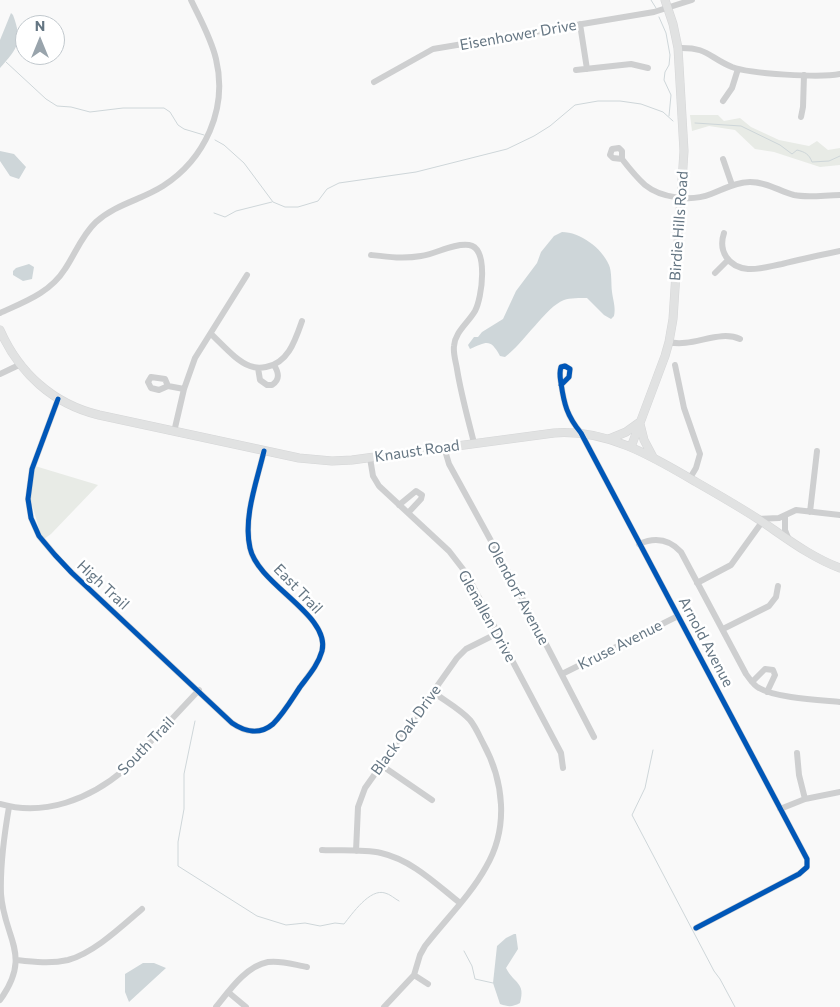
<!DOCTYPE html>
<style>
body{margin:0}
#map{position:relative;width:840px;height:1007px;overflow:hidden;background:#f9f9f9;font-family:Commissioner,sans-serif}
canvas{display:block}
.north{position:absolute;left:15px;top:15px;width:50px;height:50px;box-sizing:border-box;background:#fff;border:1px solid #c1c8cd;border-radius:50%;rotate:0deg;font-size:14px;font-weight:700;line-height:20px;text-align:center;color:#657683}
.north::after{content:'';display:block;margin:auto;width:18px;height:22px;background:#99a4ac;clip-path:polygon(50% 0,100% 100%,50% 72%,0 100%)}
</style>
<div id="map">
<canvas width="840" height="1007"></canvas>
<div class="north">N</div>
</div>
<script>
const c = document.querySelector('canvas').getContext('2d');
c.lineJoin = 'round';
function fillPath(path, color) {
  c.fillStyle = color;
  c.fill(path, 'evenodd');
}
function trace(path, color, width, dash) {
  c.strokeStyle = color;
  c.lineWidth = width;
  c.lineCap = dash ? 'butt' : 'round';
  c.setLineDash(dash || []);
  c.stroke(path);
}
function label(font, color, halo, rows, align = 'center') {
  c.font = font + ' Commissioner,sans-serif';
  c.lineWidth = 5;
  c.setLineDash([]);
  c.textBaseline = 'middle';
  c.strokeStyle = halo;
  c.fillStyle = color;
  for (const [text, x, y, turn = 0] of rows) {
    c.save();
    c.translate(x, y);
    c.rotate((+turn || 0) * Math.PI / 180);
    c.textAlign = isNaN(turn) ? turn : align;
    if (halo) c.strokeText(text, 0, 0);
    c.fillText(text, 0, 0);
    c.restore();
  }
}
fillPath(new Path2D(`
 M690 115H718L724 121 740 118 751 127 779 140 809 146 817 141 828 150 840 148V165L820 167 774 152 755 149 735 130 709 126 692 131Z
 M35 466 98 485 51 534 44 539 41 535 30 498Z`), '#e8ebe6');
fillPath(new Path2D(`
 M11 13 13 15C23 42 18 48 0 68V40Z
 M0 151 14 154 26 167 19 179 10 176 0 161Z
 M562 232C580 232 602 248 609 265 612 272 611 284 612 292 613 300 616 308 614 316L611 319 604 315 587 298C580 298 570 298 564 300 547 306 523 344 505 357L500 356C490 338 487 342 470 349L468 345 474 337H478L482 332 503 319 516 291 537 263 541 252 554 236Z
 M29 264 34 267 32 279 23 281 13 275V271L16 268Z
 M514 934H516L518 949 506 968C514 984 526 982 520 1003 512 1007 509 1007 500 1004L493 983 497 946 506 938Z
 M143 963H154L166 968 129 1002 125 992V974Z`), '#ced6d9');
trace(new Path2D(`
 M651 0 656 8
 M659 17 666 33 670 55 669 65 665 72 664 80 671 95 669 116
 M6 62 46 99 57 106 71 107 90 112 123 108H164L170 112 178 125 184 129 204 135
 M695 123 741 126 780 145 792 154 797 150C805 152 809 154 812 162L829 161 840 156
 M215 140 224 145 244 163 273 202 285 207H298L318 201 327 189 339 183 416 172 507 149 534 136 550 126 575 105 598 101H620L641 104 663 112 673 121
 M214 213 225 217 236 211 272 202
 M195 721 184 774V809L178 842V866L257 916 286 925 305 923 320 926 335 923 344 924C352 914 370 888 385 893 390 894 395 899 399 901
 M653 750 645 788 632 815 714 971 720 979 735 1007
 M464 951 472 966 475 979 493 983`), '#ced6d9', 1);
const major = new Path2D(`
 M0 330C19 373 53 404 99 415L299 458 332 461 352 460 554 433C607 429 652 456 696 482 717 494 738 506 758 519 785 537 810 557 840 568
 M640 424 644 440 653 457
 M609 439 626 432 640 422
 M631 447 665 356 669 342 673 319 684 151 678 48 673 24 665 0`);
trace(major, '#d5d6d7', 9);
trace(new Path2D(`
 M580 24 587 69
 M678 48C708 47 708 57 732 67 750 74 821 78 840 74
 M576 70 631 64 648 68
 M374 82 433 49 654 12 692 0
 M723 101 732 88 738 69
 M801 117 803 107 804 75
 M622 159V151L619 148 612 149 610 155 613 158 622 159C629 168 636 177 645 185 661 198 691 202 711 194 724 189 736 182 750 182 767 182 779 191 794 195 808 198 825 195 840 195
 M723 159 732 185
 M724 233C718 251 728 267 748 269 759 270 771 266 782 264 802 259 821 255 840 251
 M371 255C388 257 404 259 421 256 436 254 453 243 469 245 489 248 482 298 475 311 468 323 455 332 454 346 453 354 456 362 457 369 461 394 468 419 474 443
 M715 273 728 260
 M0 313C24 302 50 293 65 269 75 254 82 235 96 222 116 204 141 200 163 186 205 159 228 109 216 59 211 38 200 19 191 0
 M211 334C223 345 236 361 250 366 255 368 261 368 266 367 288 363 295 341 302 321
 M669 342C692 348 719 329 740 339
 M675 365 684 408 700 454 696 468 690 478
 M258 368 260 380 267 385H272C280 380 279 373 274 365
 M0 374 19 365
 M561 385 569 377 570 369 565 366 561 367C559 373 560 377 561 383 564 404 567 416 581 433L807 859V867L799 874 696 928
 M168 386 165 379 151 377 148 382 151 388 159 390 168 386 184 389
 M58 399 32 469 28 499 31 518 39 536 55 555 72 573 232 723C245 732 260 735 273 724 284 713 292 699 300 687 309 675 318 665 322 651 331 615 258 585 250 548 243 517 257 481 264 451
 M174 432 184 389 195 358 247 275
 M444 447 449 464 519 592 594 737
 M370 458 373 476 379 486 449 551 466 573 561 753 563 768
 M399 505 416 491 422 495 421 499 408 513
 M810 512 817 451
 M785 516V530L789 540
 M757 519 779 518 796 510 840 515
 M639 544C655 537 669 539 681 552L746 674C750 679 753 685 759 688 776 698 819 700 840 702
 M697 583 731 565 762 522
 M723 629 769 606 776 597 778 586
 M562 674 678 616
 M752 682 765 669 773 670 775 675 767 692
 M797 753 799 775 805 799
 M381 765 432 800
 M0 804C44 817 90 799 124 770L199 690
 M780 809 805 799 840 792
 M322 850C341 851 363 849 381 853 412 860 436 884 460 903
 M356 851 358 807 365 788 457 658 466 649 498 633
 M17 960C34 962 51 964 68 960 94 953 122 926 142 909
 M414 975 428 984
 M228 992 246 1007
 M0 1000C33 954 4 939 1 894 0 865 4 836 9 807
 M216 1007C229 991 246 966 268 962 281 960 295 965 307 967
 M384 1007 414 975 420 955 425 946C445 920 470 896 486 867 509 828 504 781 483 743 479 735 475 726 470 720 460 709 445 701 433 692`), '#cecfd0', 6);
trace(major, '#e1e2e2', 8);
trace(new Path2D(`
 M561 385 569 377 570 369 565 366 561 367C559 373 560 377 561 383 564 404 567 416 581 433L807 859V867L799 874 696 928
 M58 399 32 469 28 499 31 518 39 536 55 555 72 573 232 723C245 732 260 735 273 724 284 713 292 699 300 687 309 675 318 665 322 651 331 615 258 585 250 548 243 517 257 481 264 451`), '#0057b8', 5);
label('15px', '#657683', '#fff', [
 ["Eisenhower Drive",518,35,-10],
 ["Birdie Hills Road",679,226,-86],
 ["Knaust Road",417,451,-8],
 ["High Trail",103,585,43],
 ["East Trail",298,589,46],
 ["Olendorf Avenue",518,593,62],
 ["Glenallen Drive",487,616,61],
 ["Arnold Avenue",706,642,62],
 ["Kruse Avenue",620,645,-27],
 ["Black Oak Drive",406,730,-54],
 ["South Trail",146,746,-46]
]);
</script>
